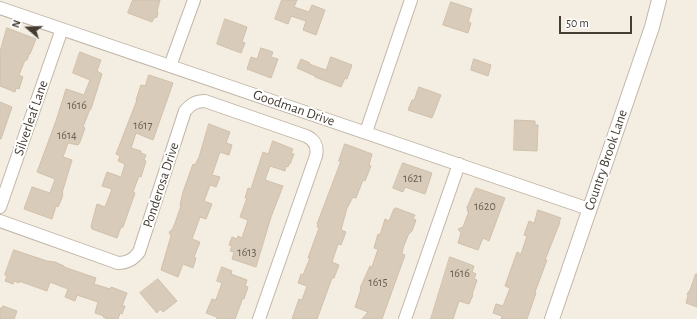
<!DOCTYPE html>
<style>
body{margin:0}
#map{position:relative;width:697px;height:319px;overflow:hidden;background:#f3ede2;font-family:"Alegreya Sans",sans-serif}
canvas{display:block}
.north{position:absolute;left:8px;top:8px;width:40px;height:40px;-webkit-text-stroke:3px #fff;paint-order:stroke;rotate:289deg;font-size:11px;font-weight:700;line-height:16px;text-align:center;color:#453d32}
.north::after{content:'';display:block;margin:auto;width:14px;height:18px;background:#453d32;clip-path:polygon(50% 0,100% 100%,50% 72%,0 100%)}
.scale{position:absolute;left:559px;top:16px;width:73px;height:18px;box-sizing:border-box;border:2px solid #453d32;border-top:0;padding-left:5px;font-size:12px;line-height:14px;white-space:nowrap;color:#453d32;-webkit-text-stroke:3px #fff;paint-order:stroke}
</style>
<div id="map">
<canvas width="697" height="319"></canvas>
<div class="north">N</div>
<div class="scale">50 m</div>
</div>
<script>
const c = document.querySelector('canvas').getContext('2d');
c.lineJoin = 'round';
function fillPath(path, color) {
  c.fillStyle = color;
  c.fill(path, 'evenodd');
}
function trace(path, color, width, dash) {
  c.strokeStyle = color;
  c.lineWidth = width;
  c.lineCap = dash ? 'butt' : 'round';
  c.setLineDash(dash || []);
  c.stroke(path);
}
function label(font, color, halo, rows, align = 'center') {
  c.font = font + ' "Alegreya Sans",sans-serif';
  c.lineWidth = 4;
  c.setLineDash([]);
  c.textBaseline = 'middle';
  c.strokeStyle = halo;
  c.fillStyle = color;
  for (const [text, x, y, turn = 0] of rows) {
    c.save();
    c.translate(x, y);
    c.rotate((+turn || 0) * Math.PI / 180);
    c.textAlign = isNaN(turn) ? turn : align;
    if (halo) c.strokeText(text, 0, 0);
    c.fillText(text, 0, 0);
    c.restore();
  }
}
const building = new Path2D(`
 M133 0H160L157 11 158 13 157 17 154 18 152 22 128 13Z
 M282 0H297L294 7 309 12 312 5 325 10 316 35 303 30 306 21 291 16 288 24 275 19Z
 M451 2 472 9 468 22 471 23 468 33 443 25Z
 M225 19 247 27 242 42 245 43 241 53 217 44Z
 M7 28 36 39 30 54H29L27 60H25L19 75 23 77 19 89 16 88 15 92 0 86V52Z
 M261 48 273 52 271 57 278 59 271 78 247 69 251 57 257 59Z
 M80 52 101 60 97 71 102 74 91 109H90L83 127 85 128 80 142 78 145 68 143 63 157 72 160 62 193H63L62 198 58 207 56 206 52 219 24 209 32 187 50 193 55 179 37 172 56 121 66 89 84 95 90 80 73 73Z
 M331 57 352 65 347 79 345 78 341 87 315 77V76L297 68 301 59 310 63 309 64 326 70Z
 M474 59 491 65 488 76 471 70Z
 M149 75 173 83 153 140 136 133 131 148 141 151V153L146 155 144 160 146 161 141 177 139 176 133 192 135 193 123 227H121L117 238 92 229 91 226 97 204 105 207 112 189 102 186 107 172 121 177 125 164 118 161 120 156 116 154 137 100H136L141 85 145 86Z
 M419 87 441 95 432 118 408 110 412 100H414Z
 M0 102 12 107 1 139H0Z
 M515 120 535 121V125H538L537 151 514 150Z
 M209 124 230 132 226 143 232 145 229 155 220 152 212 175 220 177 216 187 210 185 204 201 212 204 206 219 200 217 192 239 200 242 194 257 196 258 193 268 183 264 178 277 161 270 171 236 169 232 172 230 175 223 181 206 180 205 183 192 193 164 195 165 199 157Z
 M273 141 293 149 291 153 294 154 290 164H289L288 167 286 166 285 171 270 166 265 180 283 186 271 217 256 267 232 259 234 252 230 251 232 246 229 245 232 237 237 239 238 236 242 238 248 220 240 217 247 198H245L248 188 251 189 263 152 268 154Z
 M345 144 372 154 369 165 371 166 365 181 363 180 356 198 353 197 347 208 341 230 346 232 341 245 338 244 332 262 339 265 334 278H332L317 319H292L299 299 302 300 307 286 298 283 301 274 303 275 310 258H308L319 228 317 227 318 224H317L341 161H339Z
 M403 163 432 173 425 194 405 187 403 192 393 188Z
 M476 188 505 198 489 241 483 238 478 250 458 243 461 233 458 229 463 227 469 211H467L468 208H467Z
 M396 208 415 215 413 219 416 220 412 231 410 233H409L403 248 402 254 405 255 382 319H362L368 312 355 307 361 289 360 288 370 266 372 267 378 249 374 248 378 234 380 235 385 219 389 221 394 209Z
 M538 210 561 218 559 222H560L545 260H547L535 292 536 293 527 319H501L502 316 493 313 496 304 503 306 510 288 505 286 517 252 521 254 527 236 524 235 529 221 534 223Z
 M14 250 47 261 55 262 64 266V267L96 278 94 284 110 289 111 287 127 293 122 306H125L122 314 120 313 118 319H108L103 317 104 316 95 313 98 302 77 295 75 301 65 297 68 289 50 282 47 291 19 281V283L14 281 13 284 5 281 7 276 5 275Z
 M450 257 474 266 472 272 476 274 474 279 477 280 472 295H473L469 304 459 301 453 319H431Z
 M222 267 232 271 231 274 247 280 245 286 248 287 244 299H242L241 303 235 319H217V317L206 313 212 299 216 300 222 283 217 281Z
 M696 274H697V307L686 303 688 296 687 294 690 290Z
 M158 279 177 301 163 312 160 309 157 313 140 293Z
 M3 306 17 311 14 319H0V308H2Z`);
fillPath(building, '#d8cbba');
trace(building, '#d0c0a9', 1);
const minor = new Path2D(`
 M0 8 589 209
 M170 66 194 0
 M366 132 411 0
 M0 207 62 29
 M0 221 118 263C127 263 133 260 139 252L185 111C191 104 196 101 205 101L306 136C315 140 318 147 316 156L259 319
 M405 319 459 164`);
const tertiary = new Path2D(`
 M552 319 652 27 659 0`);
trace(minor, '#c2b7a7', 14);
trace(tertiary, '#c2b7a7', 16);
trace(minor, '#fff', 12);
trace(tertiary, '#fff', 14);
label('12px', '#6a6054', null, [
 ["1616",77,105],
 ["1617",143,125],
 ["1614",67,135],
 ["1621",413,178],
 ["1620",485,206],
 ["1613",247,252],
 ["1616",460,273],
 ["1615",378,282]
]);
label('14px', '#453d32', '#fff', [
 ["Goodman Drive",294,108,19],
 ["Silverleaf Lane",31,118,-71],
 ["Country Brook Lane",606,160,-71],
 ["Ponderosa Drive",161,185,-72]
]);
</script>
